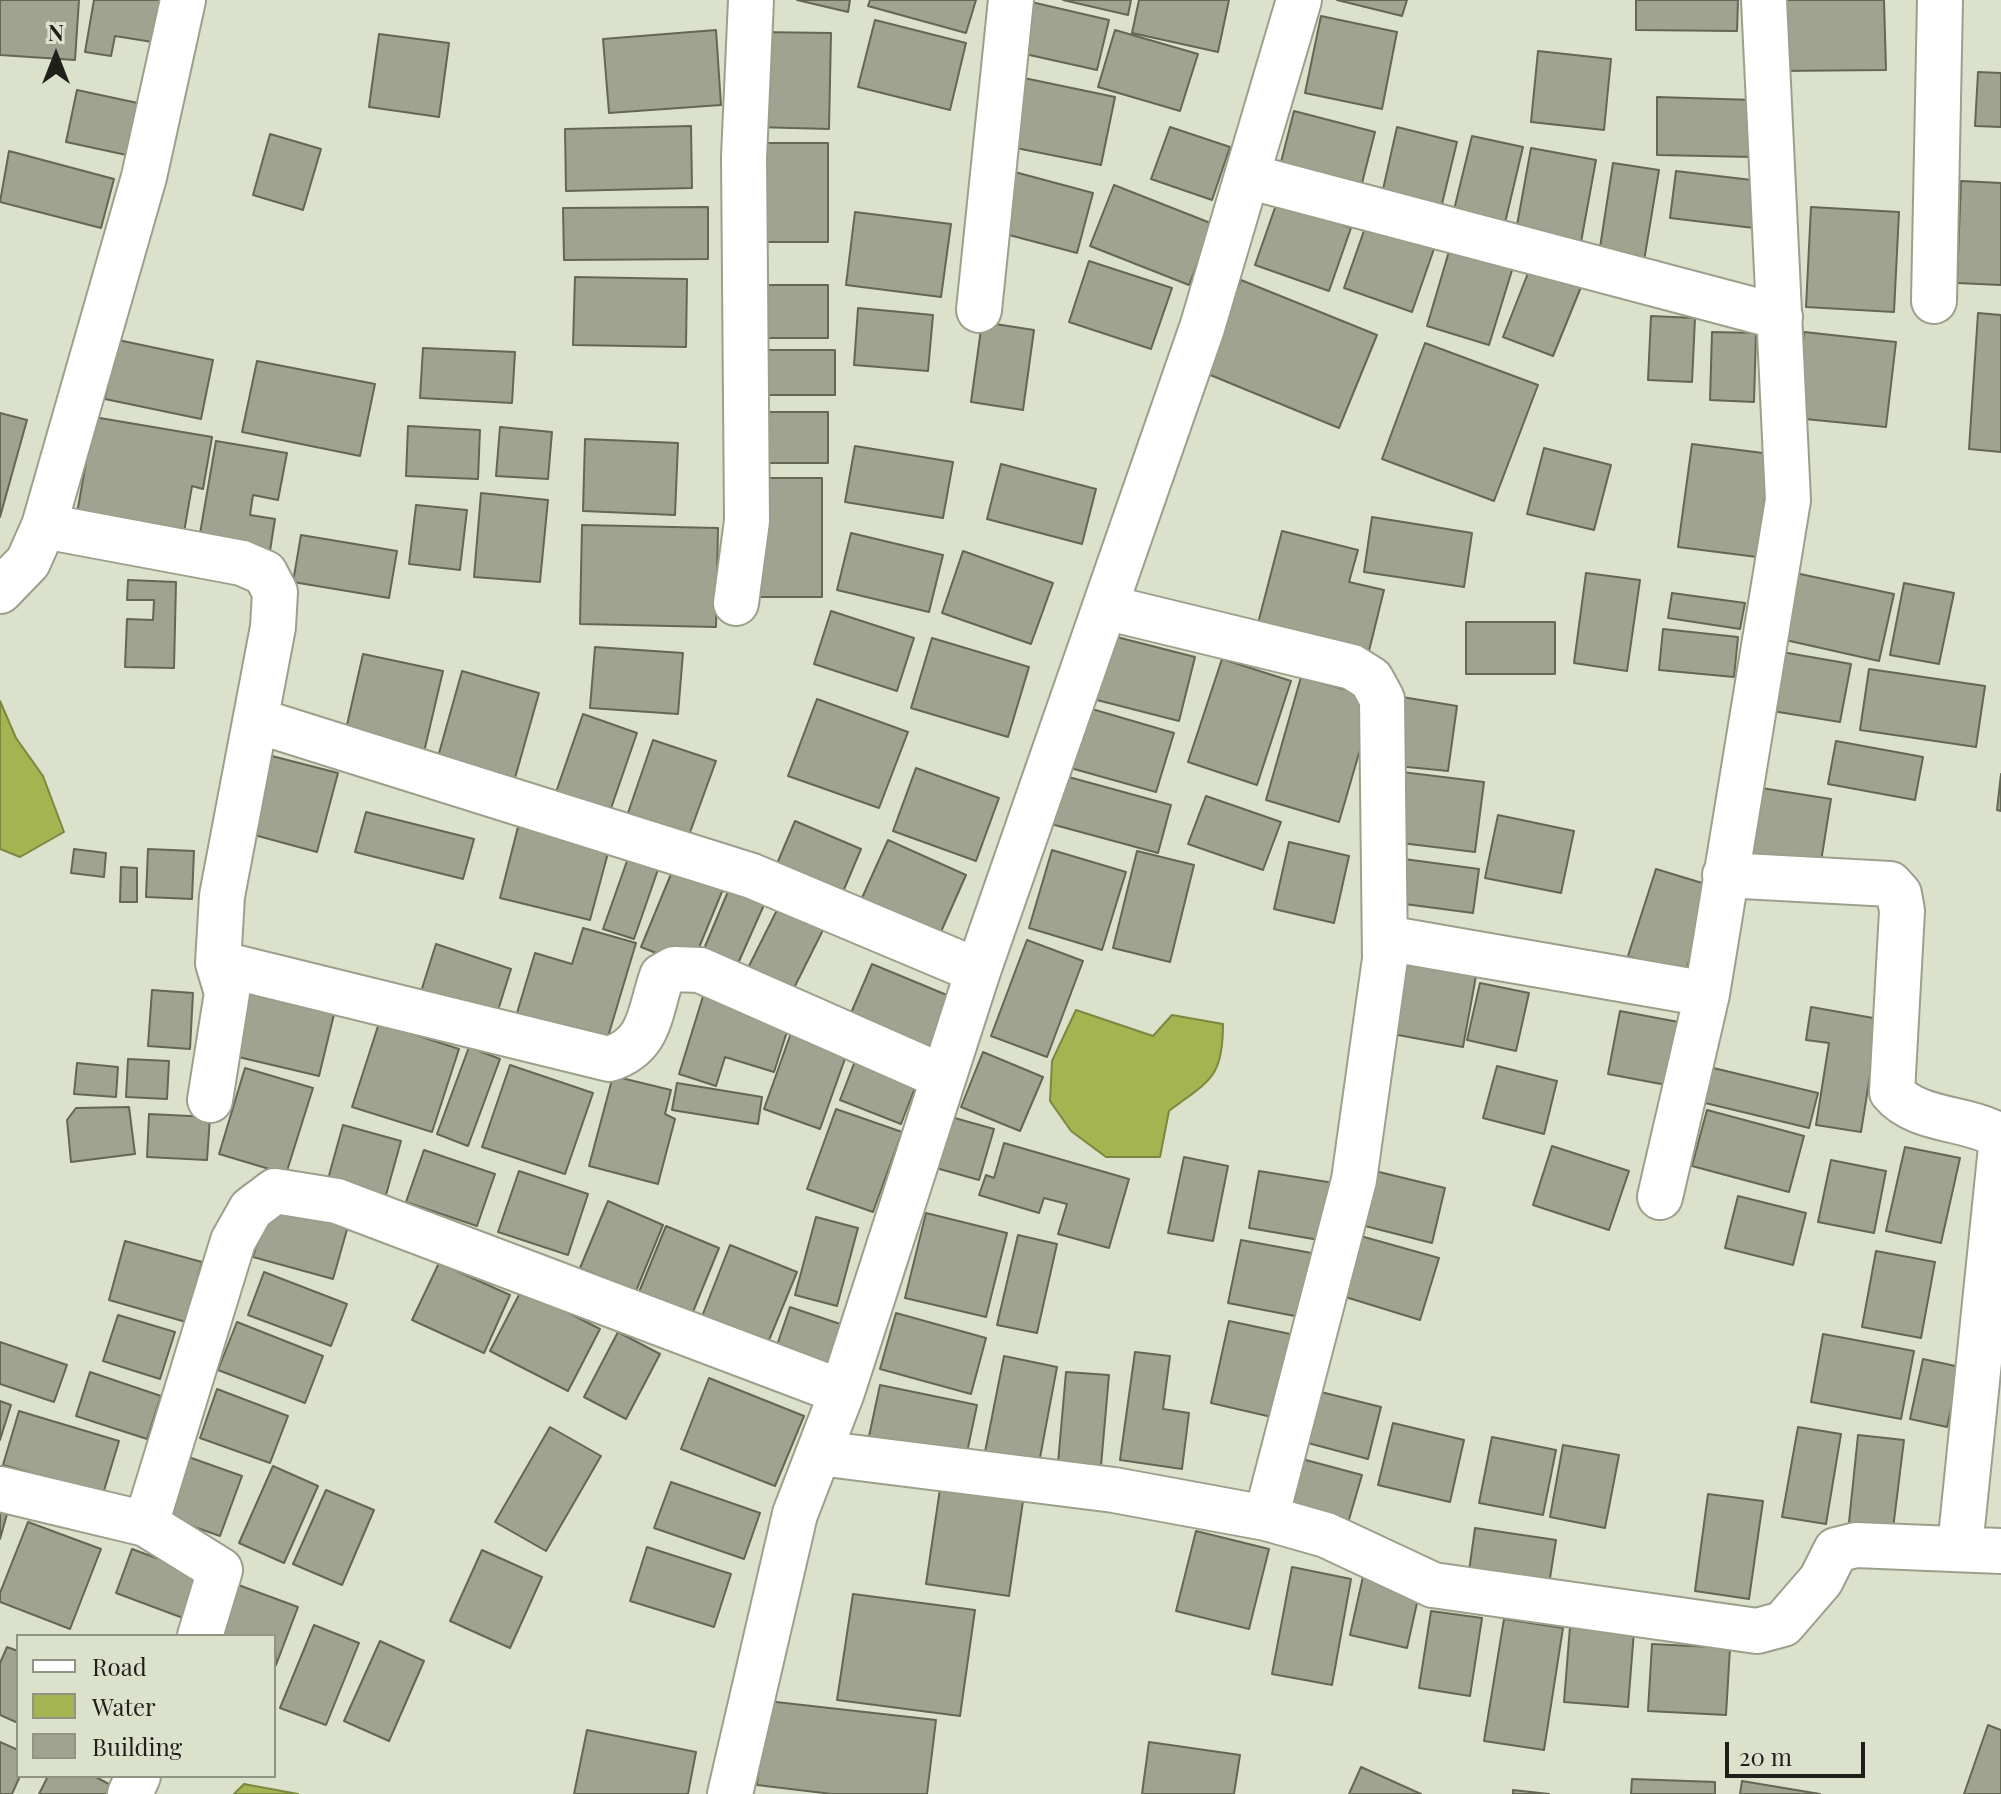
<!DOCTYPE html>
<style>
body{margin:0}
#map{position:relative;width:2001px;height:1794px;overflow:hidden;background:#dce1cc;font-family:"Playfair Display",serif}
canvas{display:block}
.legend{position:absolute;left:16px;top:1634px;width:260px;height:144px;box-sizing:border-box;background:#dce1cc;border:2px solid #909484;margin:0;padding:10px 14px;list-style:none;font-size:24px;color:#1e2019}
.legend li{display:flex;align-items:center;gap:16px;height:40px}
.legend b{width:40px;border:2px solid #909484}
.north{position:absolute;left:16px;top:16px;width:80px;height:80px;-webkit-text-stroke:6px #dce1cc;paint-order:stroke;rotate:0deg;font-size:22px;font-weight:700;line-height:32px;text-align:center;color:#1e2019}
.north::after{content:'';display:block;margin:auto;width:28px;height:36px;background:#1e2019;clip-path:polygon(50% 0,100% 100%,50% 72%,0 100%)}
.scale{position:absolute;left:1725px;top:1742px;width:140px;height:36px;box-sizing:border-box;border:4px solid #1e2019;border-top:0;padding-left:10px;font-size:24px;line-height:28px;white-space:nowrap;color:#1e2019;-webkit-text-stroke:6px #dce1cc;paint-order:stroke}
</style>
<div id="map">
<canvas width="2001" height="1794"></canvas>
<ul class="legend">
<li><b style="height:10px;background:#fff"></b>Road</li>
<li><b style="height:22px;background:#a3b450"></b>Water</li>
<li><b style="height:22px;background:#9fa38f"></b>Building</li>
</ul>
<div class="north">N</div>
<div class="scale">20 m</div>
</div>
<script>
const c = document.querySelector('canvas').getContext('2d');
c.lineJoin = 'round';
function fillPath(path, color) {
  c.fillStyle = color;
  c.fill(path, 'evenodd');
}
function trace(path, color, width, dash) {
  c.strokeStyle = color;
  c.lineWidth = width;
  c.lineCap = dash ? 'butt' : 'round';
  c.setLineDash(dash || []);
  c.stroke(path);
}
const water = new Path2D(`
 M0 701 16 738 43 776 64 832 20 857 0 849Z
 M1076 1010 1153 1036 1172 1015 1223 1024C1223 1078 1210 1080 1169 1111L1160 1157H1106L1071 1131 1050 1101 1052 1061Z
 M244 1784 298 1794H234Z`);
fillPath(water, '#a3b450');
trace(water, '#7b8840', 2);
const building = new Path2D(`
 M0 0H79L75 60 0 55Z
 M94 0H173L165 44 115 36 111 56 85 52Z
 M797 0H850L848 12Z
 M870 0H976L966 33 868 6Z
 M1063 0H1131L1128 15Z
 M1139 0H1229L1218 52 1132 33Z
 M1337 0H1407L1402 16Z
 M1636 0H1738L1737 31 1636 30Z
 M1774 0H1884L1886 70 1775 71Z
 M1027 1 1109 20 1097 70 1016 52Z
 M1321 16 1397 32 1382 109 1305 93Z
 M875 20 966 43 950 110 858 87Z
 M716 30 721 105 609 113 603 39Z
 M1115 30 1198 54 1180 111 1098 87Z
 M757 32 831 33 829 129 755 127Z
 M379 34 449 43 439 117 369 107Z
 M1538 51 1611 59 1604 130 1531 122Z
 M1978 72 2001 73V127L1975 126Z
 M1024 78 1115 97 1101 165 1011 147Z
 M77 90 147 105 136 157 66 142Z
 M1657 97 1754 100 1753 157 1657 155Z
 M1294 111 1375 132 1360 191 1279 170Z
 M691 126 692 188 566 191 565 129Z
 M1170 127 1230 147 1212 200 1151 179Z
 M1397 127 1457 142 1441 208 1382 194Z
 M270 134 321 149 303 210 253 195Z
 M1472 136 1523 147 1504 227 1453 214Z
 M757 143H828V242H757Z
 M1531 148 1596 160 1581 242 1516 231Z
 M9 151 114 179 101 228 0 202Z
 M1613 163 1659 170 1644 261 1599 254Z
 M1011 171 1093 193 1077 253 994 231Z
 M1676 171 1760 181 1754 228 1670 218Z
 M1961 181 2001 183V285L1957 283Z
 M1114 185 1213 224 1189 285 1090 246Z
 M1277 202 1351 228 1329 291 1255 265Z
 M708 207V259L564 260 563 208Z
 M1811 207 1899 212 1894 312 1806 307Z
 M855 212 951 224 941 297 846 285Z
 M1367 222 1435 246 1412 312 1344 288Z
 M1450 248 1513 267 1489 345 1427 326Z
 M1089 261 1172 288 1151 349 1069 322Z
 M1530 268 1581 287 1553 356 1503 337Z
 M575 277 687 279 686 347 573 345Z
 M1241 280 1377 335 1339 428 1203 372Z
 M759 285H828V338H759Z
 M858 308 933 315 928 371 854 365Z
 M1978 313 2001 315V452L1969 449Z
 M1651 316 1695 318 1692 382 1648 380Z
 M982 322 1034 330 1023 410 971 402Z
 M1712 332 1756 333 1754 402 1710 400Z
 M1804 332 1896 342 1886 427 1795 418Z
 M118 340 213 360 201 419 105 399Z
 M1425 343 1538 385 1494 501 1382 459Z
 M423 348 515 352 512 403 420 398Z
 M759 350H835V395H759Z
 M257 361 375 384 360 456 242 432Z
 M752 412H828V463H752Z
 M0 413 27 420 0 517Z
 M94 417 212 437 203 489 192 486 183 538 76 519Z
 M408 426 480 430 478 479 406 476Z
 M500 427 552 432 548 479 496 476Z
 M585 439 678 443 675 515 583 511Z
 M216 441 287 453 278 500 253 495 250 515 275 519 269 557 198 545Z
 M1692 444 1771 454 1757 557 1678 547Z
 M855 446 953 462 943 518 845 502Z
 M1544 448 1611 465 1594 530 1527 514Z
 M1001 464 1096 489 1082 544 987 519Z
 M757 478H822V597H757Z
 M481 493 548 500 540 582 474 577Z
 M416 505 467 510 460 570 409 564Z
 M1372 517 1472 533 1464 587 1364 572Z
 M582 525 718 528 716 627 580 624Z
 M1282 531 1358 550 1349 582 1384 590 1367 659 1256 631Z
 M851 533 943 555 929 612 837 590Z
 M301 535 397 551 389 598 293 582Z
 M963 551 1053 583 1031 644 942 613Z
 M1786 571 1894 594 1879 661 1772 637Z
 M1586 573 1640 580 1627 671 1574 663Z
 M128 580 176 582 174 668 125 667 127 619 153 620 154 600H127Z
 M1904 583 1954 593 1939 664 1890 655Z
 M1672 593 1745 603 1740 629 1668 618Z
 M831 611 914 638 897 691 814 664Z
 M1466 622H1555V674H1466Z
 M1663 629 1738 637 1734 677 1659 670Z
 M1105 634 1195 657 1179 721 1089 698Z
 M932 638 1029 667 1008 737 911 708Z
 M595 647 683 653 678 714 590 708Z
 M1776 651 1851 664 1840 722 1766 710Z
 M363 654 443 671 424 752 345 734Z
 M1222 659 1291 681 1257 785 1188 762Z
 M1869 669 1985 686 1976 747 1860 730Z
 M462 671 539 693 513 785 436 764Z
 M1301 677 1375 698 1339 822 1266 800Z
 M1402 697 1457 706 1448 771 1397 766Z
 M817 699 908 732 879 808 788 776Z
 M1085 707 1174 733 1156 792 1067 767Z
 M583 714 637 733 608 817 554 798Z
 M653 740 716 761 689 835 628 813Z
 M1836 741 1923 757 1915 800 1828 784Z
 M268 755 338 773 317 852 247 833Z
 M916 768 999 798 976 861 893 831Z
 M1402 772 1484 782 1475 852 1393 842Z
 M1054 773 1171 805 1158 853 1040 821Z
 M2001 774V811L1997 810Z
 M1755 787 1831 799 1819 874 1743 862Z
 M1206 796 1281 822 1263 870 1188 844Z
 M366 812 474 839 463 879 355 852Z
 M521 815 612 838 590 920 500 898Z
 M1498 815 1574 831 1561 893 1485 878Z
 M795 821 861 849 837 906 771 878Z
 M888 840 966 875 936 943 857 909Z
 M1289 842 1349 856 1334 923 1274 909Z
 M633 844 663 855 634 939 603 929Z
 M74 849 106 853 104 877 71 873Z
 M148 849 194 851 192 899 146 897Z
 M1052 850 1126 872 1102 950 1029 928Z
 M1137 851 1194 865 1170 962 1113 948Z
 M1404 859 1479 869 1473 913 1397 903Z
 M676 862 726 882 691 967 641 947Z
 M121 867 137 868V902H120Z
 M1656 869 1712 886 1685 974 1628 956Z
 M732 882 767 898 732 977 698 963Z
 M785 894 830 916 787 1002 742 980Z
 M583 928 636 943 604 1050 514 1023 535 953 572 964Z
 M1027 940 1083 961 1047 1057 991 1036Z
 M436 944 511 969 494 1023 419 998Z
 M1400 962 1476 976 1463 1047 1387 1033Z
 M872 964 954 998 931 1054 848 1020Z
 M1480 983 1529 993 1516 1051 1467 1040Z
 M247 986 336 1006 319 1076 230 1055Z
 M152 990 193 993 190 1049 148 1046Z
 M705 990 792 1016 774 1072 725 1057 716 1086 679 1074Z
 M1811 1007 1879 1019 1861 1132 1816 1125 1829 1043 1806 1040Z
 M1620 1011 1689 1024 1677 1087 1608 1074Z
 M379 1023 459 1049 432 1132 352 1107Z
 M791 1033 847 1053 820 1129 764 1109Z
 M469 1047 500 1059 468 1146 437 1134Z
 M983 1052 1043 1077 1020 1131 961 1107Z
 M128 1059 169 1061 167 1099 126 1097Z
 M855 1061 916 1085 901 1124 840 1100Z
 M77 1063 118 1067 116 1097 74 1094Z
 M510 1065 593 1093 565 1174 482 1147Z
 M1497 1066 1557 1081 1544 1134 1483 1118Z
 M1705 1066 1818 1093 1809 1128 1697 1101Z
 M245 1068 313 1088 286 1174 219 1154Z
 M613 1076 671 1090 665 1114 675 1119 658 1184 589 1166Z
 M677 1083 762 1097 758 1124 672 1110Z
 M129 1107 135 1154 71 1162 67 1120 76 1108Z
 M836 1109 902 1132 873 1212 807 1189Z
 M1707 1110 1804 1136 1789 1192 1692 1166Z
 M149 1114 210 1117 207 1160 147 1157Z
 M951 1117 994 1129 979 1180 936 1168Z
 M343 1125 401 1141 386 1195 328 1179Z
 M1004 1143 1129 1179 1109 1248 1058 1234 1067 1204 1044 1198 1039 1213 979 1195 986 1175 994 1178Z
 M1552 1146 1629 1171 1609 1230 1533 1205Z
 M1905 1147 1960 1158 1941 1243 1886 1231Z
 M424 1150 495 1174 477 1226 406 1202Z
 M1184 1157 1228 1166 1213 1241 1168 1233Z
 M1831 1160 1886 1171 1874 1233 1818 1222Z
 M519 1171 588 1194 568 1255 498 1232Z
 M1259 1171 1334 1183 1325 1241 1249 1228Z
 M1375 1171 1445 1188 1432 1243 1361 1225Z
 M1738 1196 1806 1213 1793 1265 1725 1248Z
 M608 1201 663 1225 636 1291 580 1268Z
 M269 1203 348 1226 333 1279 253 1257Z
 M926 1213 1007 1233 986 1317 905 1298Z
 M816 1217 858 1228 837 1306 795 1295Z
 M666 1226 719 1248 690 1319 637 1297Z
 M1018 1235 1057 1244 1037 1333 997 1325Z
 M1357 1235 1439 1258 1420 1320 1339 1295Z
 M1241 1240 1317 1254 1305 1318 1228 1303Z
 M125 1241 202 1262 186 1322 109 1300Z
 M730 1245 797 1272 767 1345 701 1319Z
 M1876 1251 1935 1262 1921 1338 1862 1327Z
 M439 1263 510 1295 484 1353 412 1320Z
 M264 1272 347 1304 331 1346 248 1315Z
 M522 1289 600 1329 568 1391 490 1351Z
 M790 1307 849 1327 832 1374 774 1354Z
 M896 1313 986 1338 971 1394 880 1369Z
 M118 1315 175 1332 160 1379 103 1361Z
 M1229 1321 1295 1335 1276 1418 1211 1403Z
 M237 1322 323 1356 305 1403 218 1370Z
 M618 1332 660 1354 626 1419 584 1397Z
 M1823 1334 1914 1351 1901 1419 1811 1402Z
 M0 1342 67 1365 54 1402 0 1384Z
 M1135 1352 1170 1356 1163 1409 1189 1413 1182 1469 1120 1460Z
 M1004 1356 1057 1367 1039 1463 985 1452Z
 M1923 1359 1960 1367 1947 1427 1910 1419Z
 M90 1372 161 1396 147 1439 76 1416Z
 M1066 1372 1109 1375 1101 1466 1058 1463Z
 M709 1378 804 1416 775 1486 681 1449Z
 M880 1385 977 1405 965 1462 868 1441Z
 M217 1389 288 1416 270 1463 200 1438Z
 M1321 1392 1381 1407 1368 1459 1308 1443Z
 M0 1401 11 1405 0 1440Z
 M19 1411 119 1441 103 1494 3 1465Z
 M1393 1423 1464 1440 1450 1502 1378 1485Z
 M550 1427 601 1456 546 1551 495 1522Z
 M1798 1427 1841 1434 1826 1524 1782 1517Z
 M1858 1435 1904 1440 1892 1537 1848 1532Z
 M1492 1437 1556 1450 1543 1515 1479 1503Z
 M1563 1445 1619 1455 1605 1528 1550 1517Z
 M180 1454 242 1476 220 1536 158 1514Z
 M1302 1459 1362 1475 1348 1523 1288 1507Z
 M273 1466 318 1486 284 1563 239 1543Z
 M671 1482 760 1513 744 1559 654 1528Z
 M940 1489 1023 1501 1009 1596 926 1584Z
 M326 1490 374 1510 342 1585 293 1564Z
 M1708 1494 1763 1501 1749 1599 1695 1591Z
 M0 1505 9 1507 0 1539Z
 M28 1522 101 1549 70 1629 0 1602V1593Z
 M1475 1528 1556 1540 1547 1597 1467 1586Z
 M1196 1531 1269 1549 1249 1629 1176 1611Z
 M647 1547 731 1574 714 1627 630 1601Z
 M132 1549 207 1577 191 1621 116 1593Z
 M482 1550 542 1577 510 1648 450 1621Z
 M1292 1567 1351 1579 1332 1685 1272 1674Z
 M1364 1572 1421 1585 1407 1648 1350 1635Z
 M225 1580 298 1607 276 1665 274 1636H204Z
 M853 1594 975 1610 960 1716 837 1700Z
 M1431 1611 1482 1618 1470 1696 1419 1688Z
 M1504 1619 1563 1628 1544 1750 1484 1741Z
 M314 1625 359 1643 326 1725 280 1708Z
 M1570 1627 1634 1631 1628 1707 1564 1702Z
 M380 1641 424 1661 389 1741 344 1721Z
 M1652 1644 1730 1648 1726 1715 1648 1711Z
 M7 1647 18 1651V1723L0 1715V1663Z
 M767 1701 936 1720 927 1794H832L757 1785Z
 M1988 1725 2001 1730V1794H1964Z
 M587 1730 696 1752 688 1794H574Z
 M0 1742 18 1750 20 1776 12 1794H0Z
 M1149 1742 1240 1755 1234 1794H1142Z
 M1361 1767 1421 1794H1349Z
 M48 1776H94L116 1788 112 1794H39Z
 M1632 1779 1715 1782V1794H1631Z
 M1742 1781 1820 1794H1740Z
 M1513 1790 1549 1794H1513Z`);
fillPath(building, '#9fa38f');
trace(building, '#636754', 2);
const minor = new Path2D(`
 M1247 176 1780 317
 M1934 301 1940 0
 M979 310 1011 0
 M44 526 242 563 265 573 275 592 273 627 222 896 218 963 227 993 210 1100
 M0 591 28 562 44 526 144 177 183 0
 M736 603 747 521 744 157 751 0
 M1105 607 1352 667 1371 679 1382 699 1385 959 1354 1180 1266 1518
 M258 721 752 876 978 971
 M1725 875 1890 884 1899 894 1902 911 1892 1092C1916 1121 1964 1117 1996 1134L2001 1147 1960 1547
 M1385 938 1707 994
 M218 963 609 1059C651 1046 649 1013 662 976L674 969 700 970 943 1077
 M1660 1197 1707 994 1788 500 1764 0
 M819 1453 1114 1490 1266 1518 1326 1535 1433 1585 1757 1631 1783 1624 1821 1580 1836 1550 1856 1545 2001 1551
 M0 1489 146 1524 220 1570 200 1636
 M146 1524 233 1241 251 1209 275 1191 337 1201 842 1392
 M130 1794 138 1776
 M730 1794 795 1514 842 1392 978 971 1202 328 1299 0`);
trace(minor, '#9ba08c', 48);
trace(minor, '#fff', 44);
</script>
